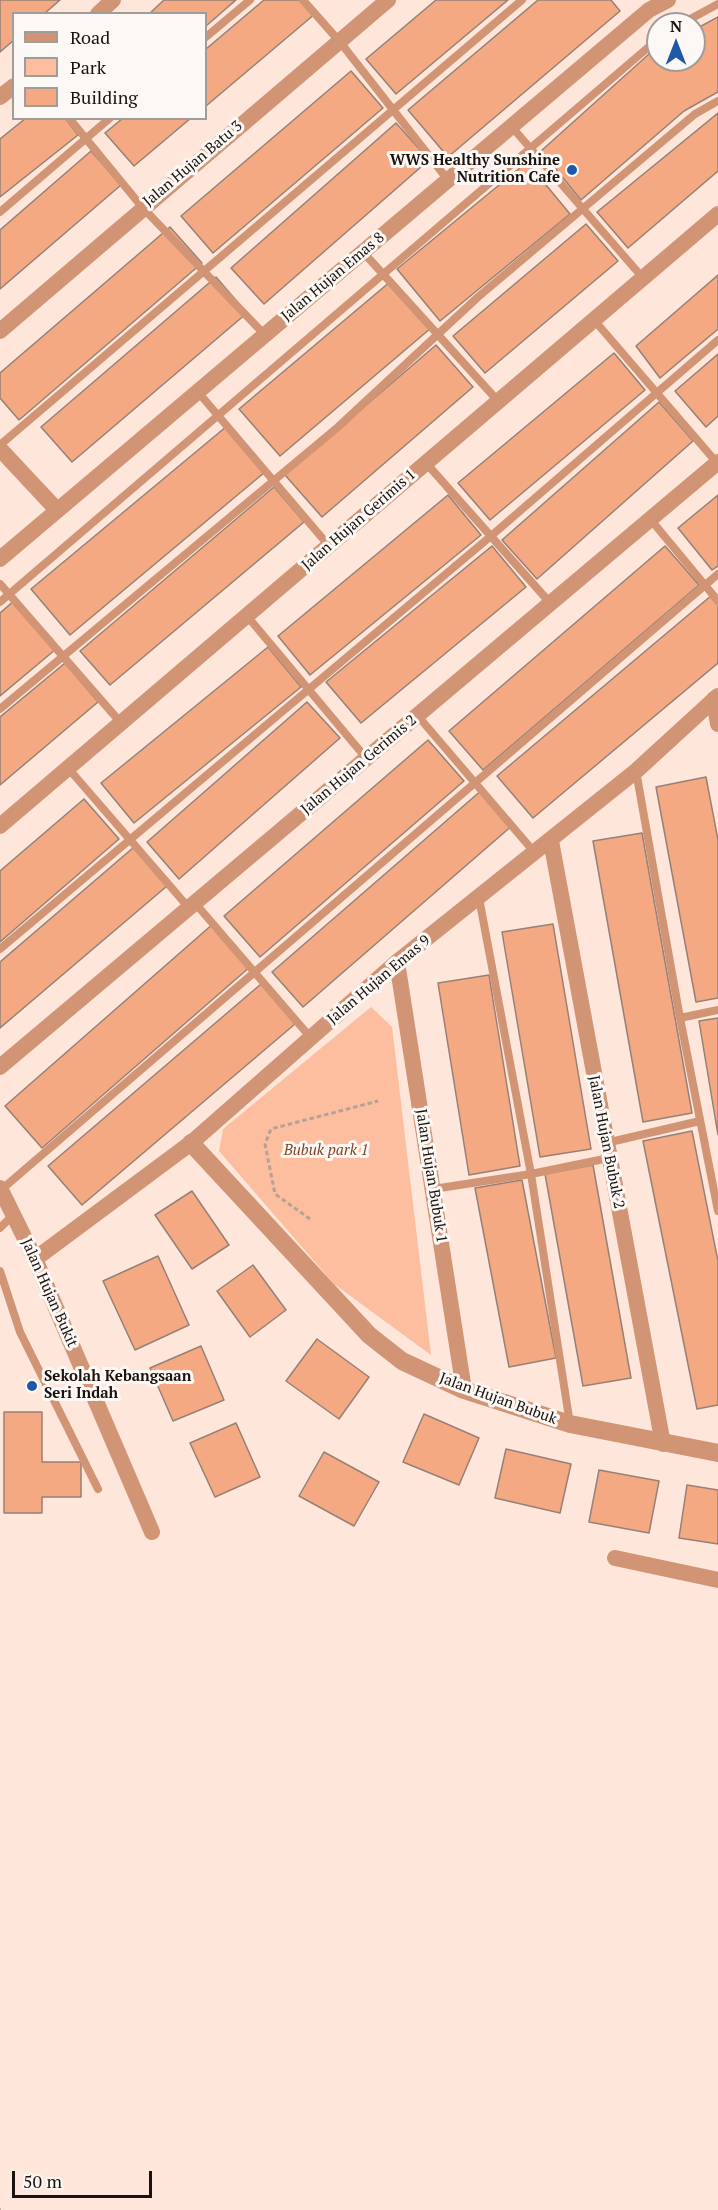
<!DOCTYPE html>
<style>
body{margin:0}
#map{position:relative;width:718px;height:2210px;overflow:hidden;background:#fee6da;font-family:"PT Serif",serif}
canvas{display:block}
.legend{position:absolute;left:12px;top:12px;width:195px;height:108px;box-sizing:border-box;background:#fcf8f5;border:2px solid #a29c99;margin:0;padding:8px 10px;list-style:none;font-size:18px;color:#1a120e}
.legend li{display:flex;align-items:center;gap:12px;height:30px}
.legend b{width:30px;border:2px solid #a29c99}
.north{position:absolute;left:646px;top:12px;width:60px;height:60px;box-sizing:border-box;background:#fcf8f5;border:2px solid #a29c99;border-radius:50%;rotate:0deg;font-size:16px;font-weight:700;line-height:24px;text-align:center;color:#1a120e}
.north::after{content:'';display:block;margin:auto;width:21px;height:27px;background:#1f58a9;clip-path:polygon(50% 0,100% 100%,50% 72%,0 100%)}
.scale{position:absolute;left:12px;top:2171px;width:140px;height:27px;box-sizing:border-box;border:3px solid #1a120e;border-top:0;padding-left:8px;font-size:18px;line-height:21px;white-space:nowrap;color:#1a120e;-webkit-text-stroke:4px #fcf8f5;paint-order:stroke}
</style>
<div id="map">
<canvas width="718" height="2210"></canvas>
<ul class="legend">
<li><b style="height:8px;background:#d19576"></b>Road</li>
<li><b style="height:16px;background:#fcbe9e"></b>Park</li>
<li><b style="height:16px;background:#f4a982"></b>Building</li>
</ul>
<div class="north">N</div>
<div class="scale">50 m</div>
</div>
<script>
const c = document.querySelector('canvas').getContext('2d');
c.lineJoin = 'round';
function fillPath(path, color) {
  c.fillStyle = color;
  c.fill(path, 'evenodd');
}
function trace(path, color, width, dash) {
  c.strokeStyle = color;
  c.lineWidth = width;
  c.lineCap = dash ? 'butt' : 'round';
  c.setLineDash(dash || []);
  c.stroke(path);
}
function label(font, color, halo, rows, align = 'center') {
  c.font = font + ' "PT Serif",serif';
  c.lineWidth = 6;
  c.setLineDash([]);
  c.textBaseline = 'middle';
  c.strokeStyle = halo;
  c.fillStyle = color;
  for (const [text, x, y, turn = 0] of rows) {
    c.save();
    c.translate(x, y);
    c.rotate((+turn || 0) * Math.PI / 180);
    c.textAlign = isNaN(turn) ? turn : align;
    if (halo) c.strokeText(text, 0, 0);
    c.fillText(text, 0, 0);
    c.restore();
  }
}
fillPath(new Path2D(`
 M371 1007 392 1027 431 1355 334 1284 219 1151 223 1129Z`), '#fcbe9e');
const building = new Path2D(`
 M0 0H60L44 14H14V40L0 52Z
 M164 0H236L206 26V14H149Z
 M264 0H305L316 13 206 106V49Z
 M436 0H508L396 94 366 59Z
 M538 0H611L620 11 448 157 408 110Z
 M718 17V92L684 111 581 200 541 151 649 54 658 49V60H694V30Z
 M351 71 383 108 213 253 181 216Z
 M718 113V171L628 248 597 212Z
 M26 118H65L78 135 0 197V139Z
 M123 118H191L134 166 105 133Z
 M396 123 429 160 264 304 231 268Z
 M91 151 121 185 0 289V230Z
 M527 162 570 214 440 321 397 269Z
 M586 224 618 261 485 373 453 336Z
 M170 227 202 263 19 420 0 398V373Z
 M718 275V329L660 378 636 346Z
 M216 277 247 313 72 462 41 427Z
 M391 281 431 328 280 456 239 409Z
 M436 345 473 387 322 517 285 475Z
 M614 353 645 390 490 520 458 483Z
 M718 354V416L706 427 675 391Z
 M659 402 693 441 537 579 502 540Z
 M227 426 265 472 70 635 31 589Z
 M274 487 304 522 110 685 80 651Z
 M448 495 481 535 310 675 278 636Z
 M718 495V566L712 570 678 528Z
 M492 546 526 587 361 723 326 682Z
 M665 546 699 585 483 770 449 731Z
 M712 595 718 603V663L533 818 497 776Z
 M15 600 56 649 0 696V613Z
 M268 647 301 687 134 823 101 783Z
 M65 663 98 702 0 785V717Z
 M307 702 340 738 179 879 147 842Z
 M428 740 464 781 260 957 224 916Z
 M706 777 718 840V998L696 1002 656 787Z
 M483 789 514 824 303 1007 272 972Z
 M84 799 119 839 0 942V871Z
 M642 833 692 1113 643 1122 593 841Z
 M134 847 167 886 0 1028V962Z
 M214 923 251 966 42 1148 5 1106Z
 M553 924 591 1149 540 1157 502 932Z
 M489 975 520 1166 469 1175 438 983Z
 M261 984 295 1024 82 1205 48 1166Z
 M718 1018V1135L699 1021Z
 M692 1131 718 1261V1405L697 1409 643 1141Z
 M593 1165 631 1378 583 1386 545 1174Z
 M522 1180 556 1358 509 1367 475 1188Z
 M192 1191 229 1245 192 1269 155 1215Z
 M158 1256 189 1325 135 1350 103 1281Z
 M253 1265 286 1310 250 1337 217 1291Z
 M317 1339 369 1377 339 1419 286 1381Z
 M201 1346 224 1400 173 1421 150 1368Z
 M4 1412H42V1462H81V1497H42V1513H4Z
 M424 1414 479 1438 459 1485 403 1462Z
 M236 1423 260 1477 215 1497 190 1443Z
 M506 1449 571 1464 560 1513 495 1498Z
 M324 1452 379 1482 354 1526 299 1496Z
 M599 1470 659 1481 649 1533 589 1522Z
 M687 1485 718 1490V1544L679 1538Z`);
fillPath(building, '#f4a982');
trace(building, '#968176', 1.5);
trace(new Path2D(`
 M310 1219 275 1194 265 1144 271 1129 378 1101
 M0 2210H1`), '#b4a198', 3, [4.5, 3]);
trace(new Path2D(`
 M303 0 340 42 448 180
 M681 24 718 4
 M206 37 250 0
 M69 118 142 207 265 335
 M511 126 643 278
 M0 212 110 118
 M363 252 498 401
 M594 320 717 463
 M198 392 329 546
 M0 445 522 0
 M426 463 551 604
 M651 520 718 601
 M0 584 121 723
 M0 602 658 39
 M247 616 366 758
 M0 709 338 427 478 297 695 114 718 101
 M417 715 535 853
 M68 768 189 908
 M636 771 680 1018 718 1211
 M479 898 531 1174 570 1424
 M195 903 311 1038
 M0 949 491 536 718 340
 M680 1018 718 1010
 M606 1143 700 1121
 M433 1189 531 1174 609 1158
 M1 1190 718 574
 M0 1228 13 1215
 M0 1271 20 1332 98 1489`), '#d19576', 8);
trace(new Path2D(`
 M98 14 113 0
 M0 97 14 86
 M0 331 388 0
 M0 449 57 510
 M0 559 649 10 668 0
 M714 699 718 724
 M0 826 718 214
 M551 841 663 1444
 M397 962 464 1390
 M0 1067 718 462
 M0 1188 35 1259 152 1532
 M35 1259 191 1143 397 962 636 771 718 696
 M615 1558 718 1580`), '#d19576', 16);
trace(new Path2D(`
 M191 1143 369 1335 402 1361 464 1390 570 1424 718 1453`), '#d19576', 18);
for (const [x, y, r, color] of [
 [572,170,6,"#1f58a9"],
 [32,1386,6,"#1f58a9"]
]) {
  const dot = new Path2D();
  dot.arc(x, y, r, 0, 2 * Math.PI);
  c.fillStyle = color;
  c.fill(dot);
  trace(dot, '#fcf8f5', 2);
}
label('bold 15px', '#1a120e', '#fcf8f5', [
 ["WWS Healthy Sunshine",560,161],
 ["Nutrition Cafe",560,178],
 ["Sekolah Kebangsaan",44,1377,"left"],
 ["Seri Indah",44,1394,"left"]
], 'right');
label('15px', '#1a120e', '#fcf8f5', [
 ["Jalan Hujan Batu 3",193,164,-40],
 ["Jalan Hujan Emas 8",333,277,-40],
 ["Jalan Hujan Gerimis 1",359,520,-41],
 ["Jalan Hujan Gerimis 2",359,765,-40],
 ["Jalan Hujan Emas 9",379,980,-40],
 ["Jalan Hujan Bubuk 2",606,1142,79],
 ["Jalan Hujan Bubuk 1",431,1176,81],
 ["Jalan Hujan Bukit",49,1293,66],
 ["Jalan Hujan Bubuk",498,1399,20]
]);
label('italic 15px', '#804422', '#fcf8f5', [
 ["Bubuk park 1",326,1151]
]);
</script>
